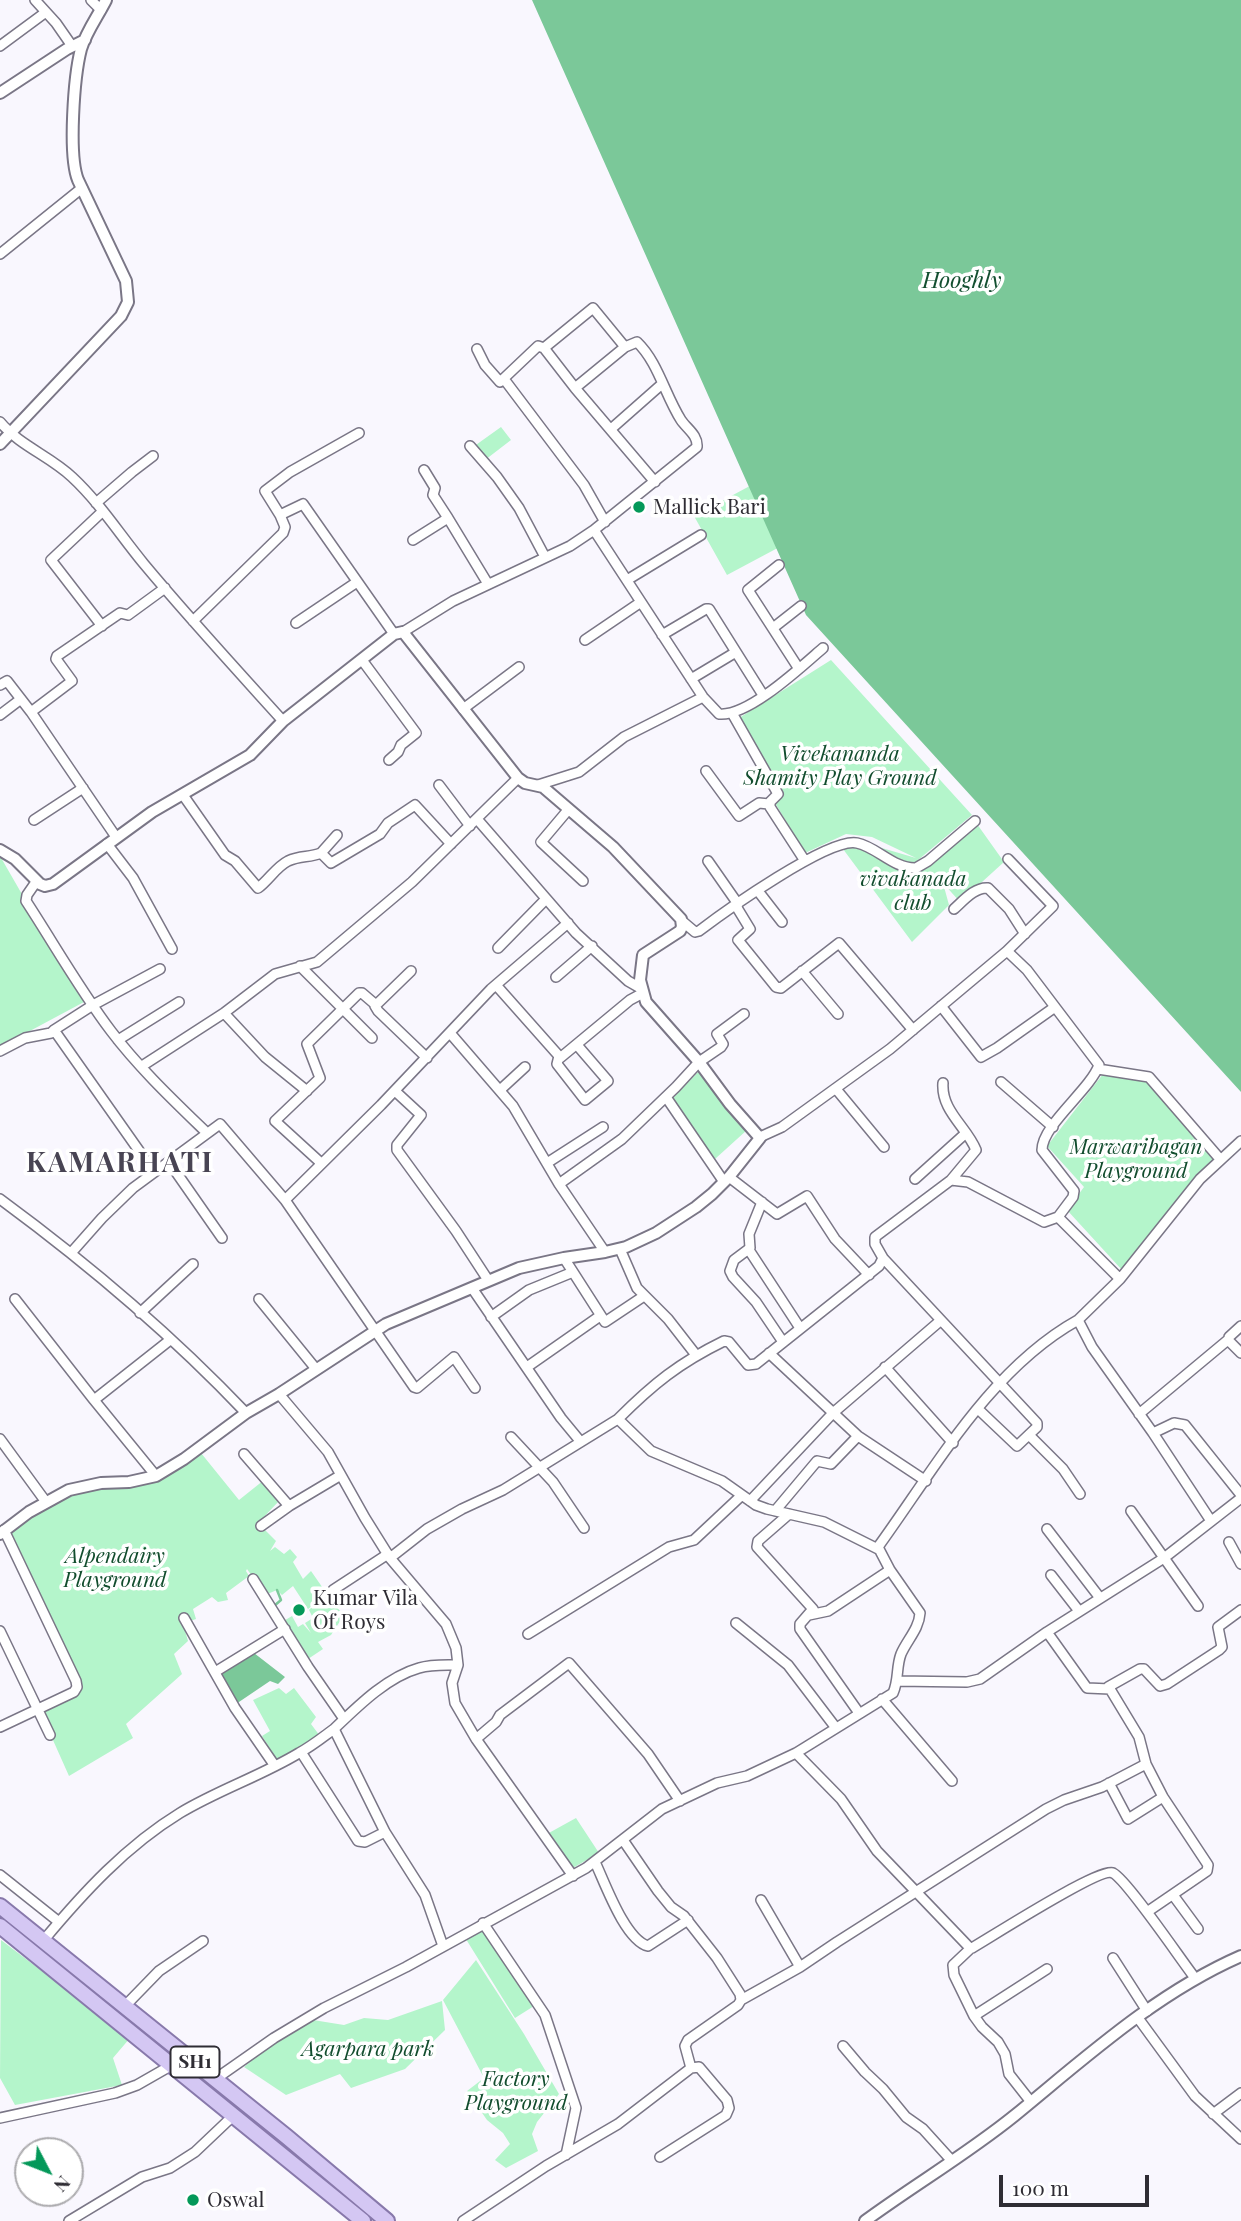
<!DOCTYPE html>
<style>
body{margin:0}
#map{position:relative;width:1241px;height:2221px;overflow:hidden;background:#f9f7fe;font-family:"Playfair Display",serif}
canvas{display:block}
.north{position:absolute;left:14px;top:2137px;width:70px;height:70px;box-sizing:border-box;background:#fff;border:2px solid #acabae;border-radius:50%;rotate:132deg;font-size:19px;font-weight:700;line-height:28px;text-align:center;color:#2f2d34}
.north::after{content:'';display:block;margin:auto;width:24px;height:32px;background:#049859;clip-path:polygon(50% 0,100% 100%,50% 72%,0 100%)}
.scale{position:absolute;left:999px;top:2175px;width:150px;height:32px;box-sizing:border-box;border:4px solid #2f2d34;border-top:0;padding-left:9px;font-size:21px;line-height:24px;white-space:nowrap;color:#2f2d34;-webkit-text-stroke:5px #fff;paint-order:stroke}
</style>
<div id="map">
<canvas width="1241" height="2221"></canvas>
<div class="north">N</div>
<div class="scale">100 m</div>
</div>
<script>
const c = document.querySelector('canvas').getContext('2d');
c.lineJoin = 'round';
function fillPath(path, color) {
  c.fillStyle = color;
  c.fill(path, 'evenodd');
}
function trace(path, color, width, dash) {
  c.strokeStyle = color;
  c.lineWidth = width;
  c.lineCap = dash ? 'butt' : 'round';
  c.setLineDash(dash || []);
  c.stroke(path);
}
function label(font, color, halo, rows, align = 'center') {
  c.font = font + ' "Playfair Display",serif';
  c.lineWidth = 7;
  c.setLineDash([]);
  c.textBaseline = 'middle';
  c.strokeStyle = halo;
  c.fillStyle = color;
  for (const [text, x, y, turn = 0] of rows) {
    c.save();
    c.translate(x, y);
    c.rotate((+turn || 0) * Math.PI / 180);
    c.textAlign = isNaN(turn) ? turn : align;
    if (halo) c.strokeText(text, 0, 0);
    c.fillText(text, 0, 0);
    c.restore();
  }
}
fillPath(new Path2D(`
 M501 427 511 440 485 460 473 447Z
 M759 481 787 543 727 575 694 516Z
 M831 660 972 815 918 860 930 864 977 824 1004 862 960 902 943 883 949 905 912 942 843 849 875 846 916 858 872 837 846 834 805 853 775 803 782 796 739 718Z
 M0 856 84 1002 0 1047Z
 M701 1069 747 1130 715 1159 672 1099Z
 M1103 1074 1147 1081 1214 1159 1122 1270 1067 1210 1084 1187 1047 1146Z
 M201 1453 239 1500 264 1480 280 1500 258 1523 276 1541 270 1551 275 1547 284 1554 290 1549 297 1557 293 1562 303 1579 311 1571 327 1594 326 1596 344 1615 331 1635 318 1642 323 1649 305 1661 282 1622 292 1616 298 1627 303 1624 311 1633 305 1623 313 1618 309 1610 317 1602 308 1609 293 1586 282 1595 277 1590 265 1595 247 1569 246 1571 249 1576 226 1593 228 1600 218 1602 212 1597 193 1609 196 1619 187 1622 181 1617 188 1641 174 1654 182 1674 126 1724 133 1738 69 1776 40 1711 81 1691 8 1531 74 1490 156 1478Z
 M279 1688 286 1694 294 1688 316 1717 311 1724 320 1736 278 1762 262 1736 270 1731 253 1700Z
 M576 1818 599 1853 571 1869 547 1834Z
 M484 1924 534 2006 515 2018 464 1936Z
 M1 1940 130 2038 113 2058 122 2085 15 2105 0 2078Z
 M476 1960 524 2034 559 2094 537 2122 532 2134 538 2151 506 2168 495 2160 510 2144 503 2133 487 2120 467 2091 484 2078 443 2000Z
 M442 2001 445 2030 405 2069 351 2088 340 2074 286 2095 244 2067 276 2040 313 2020 344 2025 364 2018 388 2020Z`), '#b4f5cb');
fillPath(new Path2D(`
 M532 0H1241V1092L806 615Z
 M254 1653 285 1677 278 1684 270 1681 236 1704 218 1673Z`), '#7bc899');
trace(new Path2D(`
 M274 1606 281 1600 277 1590`), '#7bc899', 2.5);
const minor = new Path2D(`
 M35 0 56 23 72 46
 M91 0 101 10
 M0 46 46 12
 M0 254 82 188
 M625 347 593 308 544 348 575 388 655 482
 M477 349 485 365 500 382 538 346 544 348
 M504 379 584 485 605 522
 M0 422C20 446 50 456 72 477 100 503 120 535 144 564 189 618 236 669 283 721
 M611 429 662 384
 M359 433 290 472 265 491 280 515 303 504 394 634
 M470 446 497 477 519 508 545 557
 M424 470 435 488 433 495 448 518
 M96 503 132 472 153 456
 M594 530 703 697 719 714C748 717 801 667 823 648
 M413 540 448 518 488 584
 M779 565 748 590 799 669
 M627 580 701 535
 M193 621 283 533 285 527 280 515
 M296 623 357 582
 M102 626 51 560 103 511
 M773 628 801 606
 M403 632 453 601 570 546 594 530 697 447C698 435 687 429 681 420 665 395 658 362 637 342L625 347 575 388
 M662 635 706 609H709L763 695
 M585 640 641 602
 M362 660 416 733 401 745 398 752 389 760
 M691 679 736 652
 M0 685 7 681 31 712 116 837
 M463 709 519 667
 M31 712 72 681 56 659 57 656 120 613 128 615 165 588
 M732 713 778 794 770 802V807L805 861
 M0 715 21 699
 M706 771 739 816 759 803 769 804
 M439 785 470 826
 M538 785 579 772 624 737 703 697
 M183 795 225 855 235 861 258 888C269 880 276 867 288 861 301 855 309 858 321 853L331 863 380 834 388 823 415 805 451 844
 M568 810 541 842 583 881
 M477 819 576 933 628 981 642 989
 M34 820 83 788
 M107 844 133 878 172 949
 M321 853 337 835
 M708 861 738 904
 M36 882 27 895 26 901C54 944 80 990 111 1031 139 1068 174 1101 207 1133
 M758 891 782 922
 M736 906 750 929 738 940 776 987 781 988 839 943 913 1030
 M954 909C964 900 975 887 988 888L1009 909 1025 934
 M682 921 695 932 699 931C724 912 829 837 857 843 877 847 894 869 916 868L928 861 975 821
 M498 948 546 899
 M1007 951 1053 906 1008 859
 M300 966 372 1038
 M802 971 838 1014
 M556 977 592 946
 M496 985 559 1056 557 1064 585 1100 608 1081 577 1045
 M375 1006 378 1011 427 1058
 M941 1006 981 1057 997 1048 1055 1007
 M224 1013 265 1057 307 1091
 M450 1033 513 1106 559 1184 605 1252
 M118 1040 179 1002
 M0 1051 25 1038 51 1033 54 1030
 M560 1058 630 1000 643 993
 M142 1066 224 1013 275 974 317 962 412 882 518 778
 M1098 1069 1149 1077 1220 1159
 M1001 1082 1053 1127
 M943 1083C941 1111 967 1127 976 1150L951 1180
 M836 1089 884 1147
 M500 1090 525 1067
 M395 1091 421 1115 397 1145V1150L456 1231 488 1280
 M666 1097 724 1182
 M760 1137 782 1127 890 1049 1007 951 1027 970 1099 1065C1090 1090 1042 1125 1042 1150L1074 1191 1073 1197 1058 1217 1120 1279
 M169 1162 222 1238
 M321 1163 275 1121 320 1078 307 1044 359 993H362L376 1005 411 971
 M547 1163 603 1127
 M154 1172 54 1030 93 1005 160 969
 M729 1177 777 1214 807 1196 835 1239 869 1275
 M915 1179 966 1133
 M559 1184 622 1139 676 1087 699 1062 721 1047 723 1044 717 1034 744 1014
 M0 1199C87 1263 171 1334 246 1413
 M285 1200 381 1105 491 989 568 923
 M762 1202 749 1234 750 1248 734 1260 730 1271 733 1277 756 1302 783 1342
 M620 1249 637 1288 668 1319 696 1355
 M749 1250 800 1328
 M71 1253 102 1218 133 1188 220 1124 285 1200 414 1387 417 1388 454 1357 475 1388
 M564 1258 605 1322 644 1296
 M883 1258 1037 1423V1427L1017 1446 978 1409
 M472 1288 561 1418 580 1441
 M15 1299 94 1400 170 1340
 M259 1299 316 1369
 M140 1313 193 1264
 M491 1317 529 1290 573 1272
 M1241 1326 1229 1337V1341L1241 1353
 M769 1353 858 1436 926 1481
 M527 1367 600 1316
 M885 1367 953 1443
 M279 1394 328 1452 365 1518 390 1558 446 1624 456 1648 458 1665 452 1683 455 1703 476 1739 573 1876
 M94 1400 156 1476
 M1139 1414 1229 1339
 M618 1419C653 1384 679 1363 724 1341L729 1342 748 1365 756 1364 879 1266 883 1258 875 1244V1237L951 1180 968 1182 1044 1222 1058 1217
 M1153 1433 1174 1423 1185 1425 1241 1495
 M1030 1436 1063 1469 1080 1494
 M511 1437 553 1482 584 1528
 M0 1439 46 1502
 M244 1454 289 1506
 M750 1501 833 1413 940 1321
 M775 1511 817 1461 831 1464 858 1436
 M1131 1511 1198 1606
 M789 1514 758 1541 757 1547 813 1609 800 1624V1629L859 1713
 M1211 1521 1153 1433 1092 1347 1078 1320 1120 1279 1200 1179 1241 1141
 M261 1526 289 1506 341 1475
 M1047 1529 1100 1598
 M1229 1542 1241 1564
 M390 1558 427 1529 462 1509 503 1490 618 1419 651 1451 722 1481 756 1505 767 1509 824 1522 878 1549
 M1051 1575 1079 1611
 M253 1579 308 1667 344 1719
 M333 1590 388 1554
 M809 1615 828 1611 890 1570
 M184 1618 235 1708 275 1766
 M736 1623 788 1665 836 1728
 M0 1631 50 1735
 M528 1634 669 1547 694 1540 742 1495
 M215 1672 285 1629
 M897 1681 967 1682 980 1679 1047 1632
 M1108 1687 1140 1669H1144L1160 1686 1167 1684 1219 1650 1222 1647 1218 1627 1241 1610
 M882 1699 952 1781
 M0 1727 74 1692 77 1687 76 1681 4 1530
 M476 1739 496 1722 500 1715 569 1663 648 1754 680 1801
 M301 1752 358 1841 365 1842 385 1832
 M796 1753 841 1799 877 1851 969 1947 972 1948C991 1937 1100 1867 1113 1873 1127 1880 1181 1960 1195 1978
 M1109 1783 1128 1819 1163 1797
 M623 1840 658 1891 671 1907 684 1916 717 1958 740 1994 741 2000 738 2005 688 2040 685 2046 691 2068
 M595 1862C605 1883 625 1940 648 1946L688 1920
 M0 1875 59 1922
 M1173 1895 1198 1929
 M761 1900 800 1967
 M1147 1912 1207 1871 1208 1865 1163 1797 1146 1764 1139 1737 1110 1689 1087 1688 1047 1632 1164 1558 1241 1498
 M483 1923 545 2015 576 2108 566 2155
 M43 1941C83 1893 126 1846 180 1813 218 1790 261 1776 299 1753 312 1746 323 1737 334 1729
 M443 1946 425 1895 385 1832 334 1729C358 1706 387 1677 419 1668 432 1664 445 1665 458 1665
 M971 1948 953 1965 954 1975 974 2016 982 2027 998 2042 1005 2054 1009 2074 1031 2102
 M1113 1958 1147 2011
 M741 2000 800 1967 837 1942 1046 1809 1064 1800 1102 1787 1146 1764
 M125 2006 159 1971 203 1941
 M974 2016 1047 1969
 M1138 2018 1195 2096 1241 2139
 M843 2046 865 2072 883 2089 906 2117 923 2129 952 2161
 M214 2080 274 2038 324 2008 406 1967 586 1868 662 1809 717 1783 747 1776 796 1753 893 1693C899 1680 896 1667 901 1654 907 1640 919 1629 920 1613L890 1570 878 1547C936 1467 990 1369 1078 1320
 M1213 2114 1241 2093
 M0 2118 115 2093 137 2085 172 2065
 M69 2221 142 2177 170 2168 195 2152 234 2115
 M463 2221 546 2166 618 2124 691 2068 699 2067 727 2100 729 2108 726 2115 660 2157`);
const tertiary = new Path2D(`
 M0 93 67 49 85 40
 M0 444 121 316 128 302 126 281 78 180C68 155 74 76 81 49 86 32 98 16 106 0
 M0 850 15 859 40 884 45 886 53 884 152 812 250 755 283 721 394 634 403 632 518 778 525 783 543 787 613 847 681 919 682 927 680 931 643 955 640 980 646 1002 699 1062 730 1104 760 1138 729 1177 712 1194 696 1207 656 1233 626 1247 605 1252 564 1258 519 1268 386 1324 279 1394 246 1413 184 1459 156 1476 129 1482 101 1483 69 1490 29 1512 0 1534
 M865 2221C914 2185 967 2154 1014 2116 1085 2058 1156 1993 1241 1956`);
const primary = new Path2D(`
 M0 1906 287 2137 387 2221
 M0 1926 363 2221`);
trace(minor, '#7a7686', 12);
trace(tertiary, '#7a7686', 14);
trace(primary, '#8879ab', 18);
trace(minor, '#fff', 9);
trace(tertiary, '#fff', 10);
trace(primary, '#d4c7f3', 14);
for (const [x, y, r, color] of [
 [639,507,7,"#049859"],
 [299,1610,7,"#049859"],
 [193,2200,7,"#049859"]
]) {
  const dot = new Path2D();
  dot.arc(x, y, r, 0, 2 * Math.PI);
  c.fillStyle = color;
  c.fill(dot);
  trace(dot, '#fff', 2.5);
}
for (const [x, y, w] of [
 [195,2062,49]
]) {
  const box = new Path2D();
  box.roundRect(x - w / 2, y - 15.5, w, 31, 5);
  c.fillStyle = '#fff';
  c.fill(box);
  trace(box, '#2f2d34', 2);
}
label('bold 19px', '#2f2d34', null, [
 ["SH1",195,2062]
]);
label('21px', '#2f2d34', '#fff', [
 ["Mallick Bari",653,507],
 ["Kumar Vila",313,1598],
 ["Of Roys",313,1622],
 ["Oswal",207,2200]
], 'left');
label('italic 21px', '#124d2e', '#fff', [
 ["Vivekananda",840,754],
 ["Shamity Play Ground",840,778],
 ["vivakanada",913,879],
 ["club",913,903],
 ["Marwaribagan",1136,1147],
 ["Playground",1136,1171],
 ["Alpendairy",115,1556],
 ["Playground",115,1580],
 ["Agarpara park",368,2049],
 ["Factory",516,2079],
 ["Playground",516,2103]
]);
label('italic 23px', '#134f30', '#fff', [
 ["Hooghly",962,281]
]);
c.letterSpacing = '2px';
label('bold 28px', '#484453', '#fff', [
 ["KAMARHATI",120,1163]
]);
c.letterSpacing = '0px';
</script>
